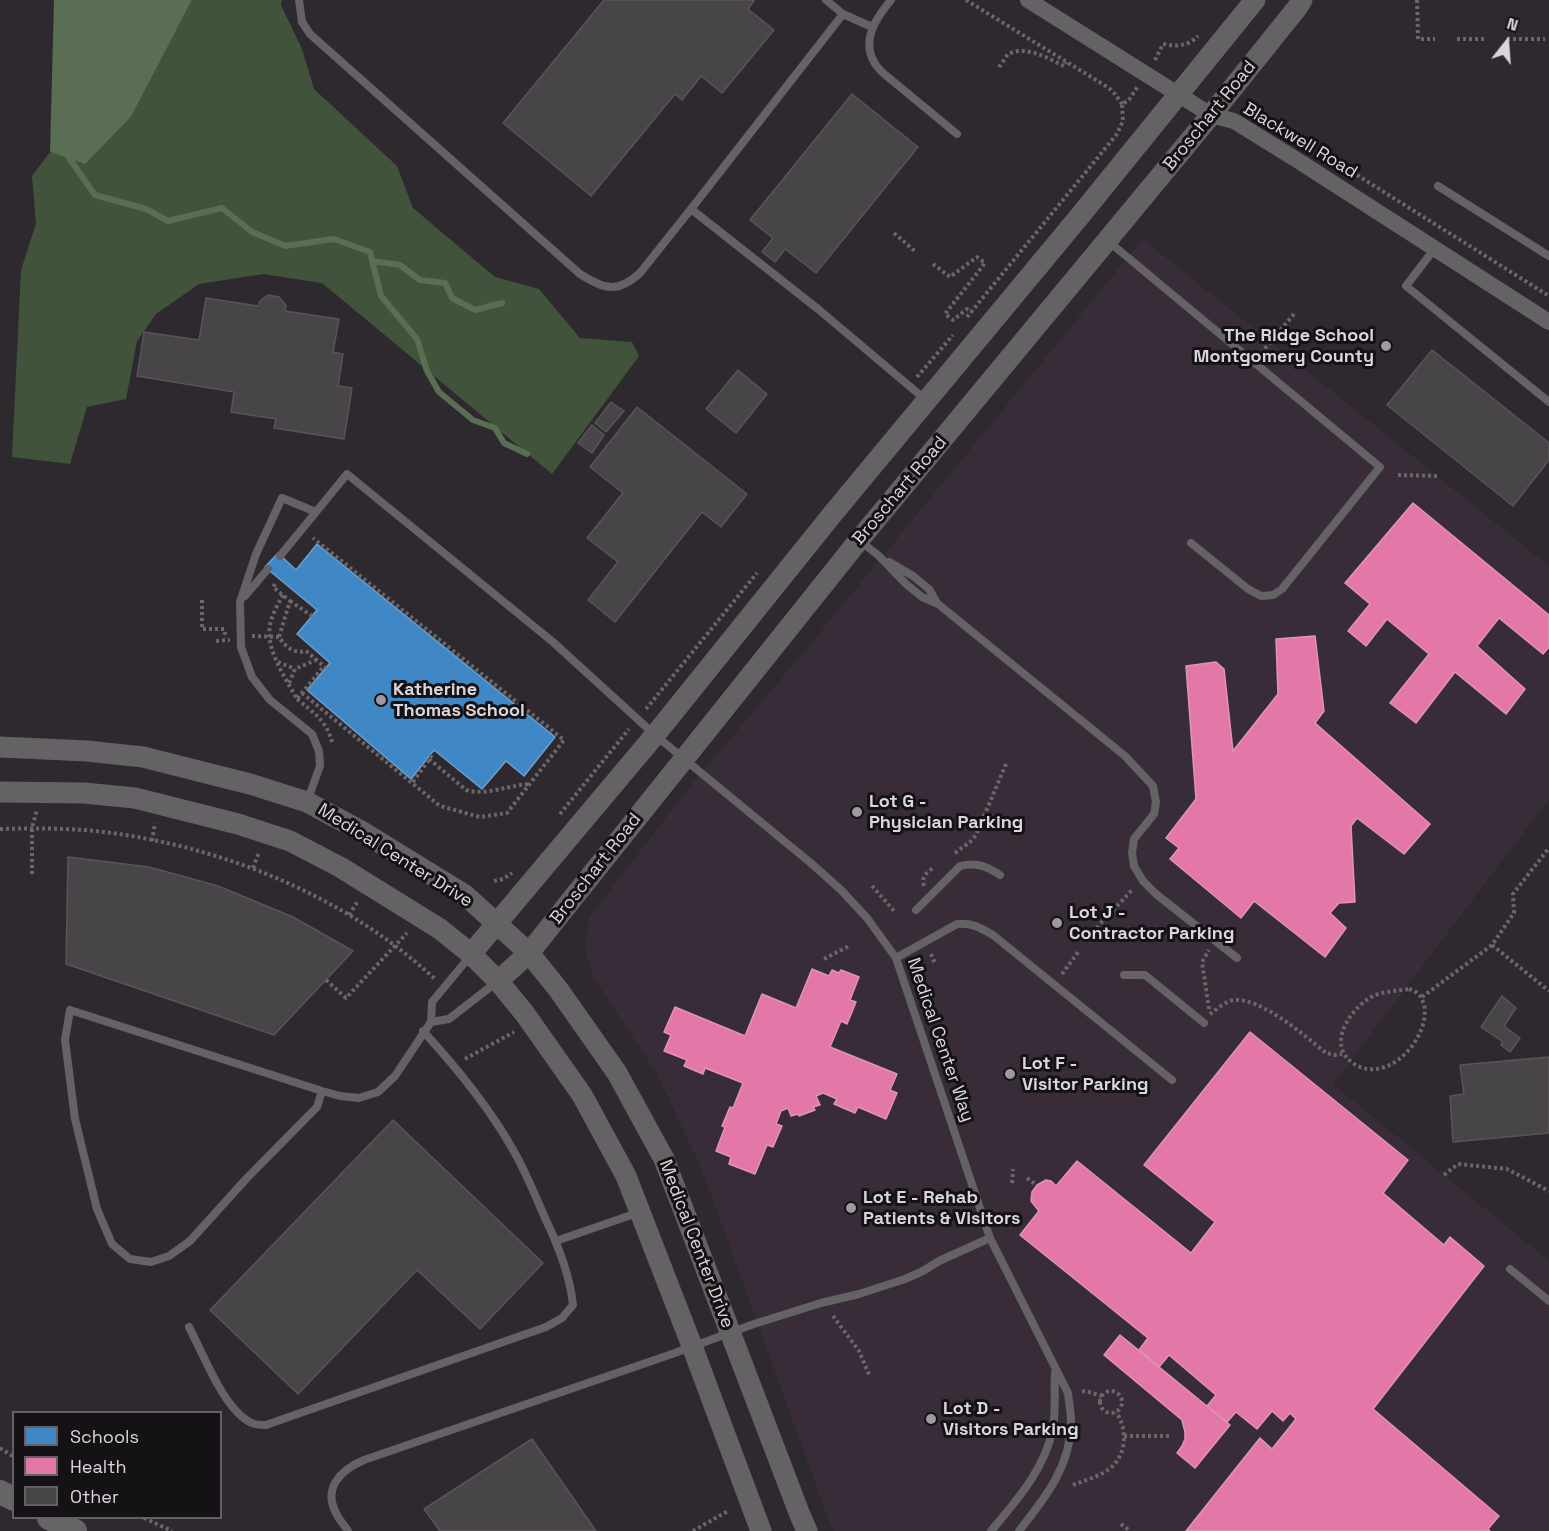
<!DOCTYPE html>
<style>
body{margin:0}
#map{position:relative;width:1549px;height:1531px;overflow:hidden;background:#2e292e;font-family:"Space Grotesk",sans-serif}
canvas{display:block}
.legend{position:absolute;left:12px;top:1411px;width:210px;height:108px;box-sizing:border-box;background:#151216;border:2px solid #646065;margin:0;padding:8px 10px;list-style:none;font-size:18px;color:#dbd6db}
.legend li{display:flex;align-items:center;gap:12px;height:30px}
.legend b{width:30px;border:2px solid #646065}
.north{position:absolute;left:1477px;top:12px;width:60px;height:60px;-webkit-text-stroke:4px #151216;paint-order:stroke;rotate:17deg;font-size:16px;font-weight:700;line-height:24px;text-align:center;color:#dbd6db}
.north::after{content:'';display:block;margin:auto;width:21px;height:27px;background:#dbd6db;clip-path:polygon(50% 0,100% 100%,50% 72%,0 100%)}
</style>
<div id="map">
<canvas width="1549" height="1531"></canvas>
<ul class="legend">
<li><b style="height:16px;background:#3f88c5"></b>Schools</li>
<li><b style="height:16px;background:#e377a8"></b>Health</li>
<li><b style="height:16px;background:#484548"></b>Other</li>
</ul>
<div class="north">N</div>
</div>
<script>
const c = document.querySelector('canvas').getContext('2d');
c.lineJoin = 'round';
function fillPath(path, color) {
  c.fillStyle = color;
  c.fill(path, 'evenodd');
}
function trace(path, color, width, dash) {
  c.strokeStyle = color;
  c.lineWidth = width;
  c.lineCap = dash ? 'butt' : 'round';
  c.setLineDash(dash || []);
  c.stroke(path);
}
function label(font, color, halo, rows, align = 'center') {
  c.font = font + ' "Space Grotesk",sans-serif';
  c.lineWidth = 6;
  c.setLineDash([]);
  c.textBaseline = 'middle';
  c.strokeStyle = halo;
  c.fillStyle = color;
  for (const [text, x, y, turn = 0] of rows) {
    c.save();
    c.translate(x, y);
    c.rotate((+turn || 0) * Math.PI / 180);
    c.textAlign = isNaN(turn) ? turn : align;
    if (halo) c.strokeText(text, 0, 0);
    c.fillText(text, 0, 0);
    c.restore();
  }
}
fillPath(new Path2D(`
 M1143 239 1549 566V799L1333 1084 1549 1261V1531H835L829 1521 702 1170 656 1072 594 978 585 951 589 918 691 785 804 652Z`), '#382c38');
fillPath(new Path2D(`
 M192 0H282L281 5 302 49 314 89 397 166 413 208 495 277 539 289 580 338 632 342 639 356 552 474 322 283 263 274 199 284 156 314 137 341 126 399 87 407 70 464 12 457 21 270 36 224 32 176 50 152 85 163 131 117Z`), '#41543b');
fillPath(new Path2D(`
 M54 0H192L131 117 85 164 50 152Z`), '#596e52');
const schools = new Path2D(`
 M317 544 555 737 524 776 506 761 482 789 434 750 411 779 307 690 330 663 297 634 317 610 265 567 278 553 296 570Z`);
fillPath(schools, '#3f88c5');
trace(schools, '#6e9fcc', 1.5);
const health = new Path2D(`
 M1413 503 1549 615V647L1543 654 1499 618 1477 646 1525 689 1506 714 1455 672 1416 723 1390 703 1429 654 1387 619 1366 646 1348 631 1370 604 1345 583Z
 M1315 636 1324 711 1315 723 1430 824 1404 854 1357 818 1351 826 1355 902 1339 903 1330 913 1346 928 1325 957 1254 901 1241 918 1170 859 1179 848 1166 838 1196 799 1186 666 1216 662 1224 669 1233 751 1278 694 1276 639Z
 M812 969 829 976 832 970 839 973 841 970 859 977 850 1000 856 1002 847 1024 841 1021 830 1047 897 1074 890 1090 897 1093 886 1119 858 1107 855 1113 834 1104 837 1099 823 1093 816 1096 820 1105 813 1107 815 1110 799 1116 798 1114 791 1116 788 1108 781 1111 776 1124 782 1126 773 1147 767 1145 755 1174 729 1164 731 1157 716 1151 725 1127 722 1126 730 1107 733 1108 743 1083 705 1068 703 1074 684 1066 687 1060 664 1051 671 1035 664 1032 675 1007 745 1036 762 994 796 1008Z
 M1250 1032 1408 1160 1383 1193 1444 1245 1450 1237 1484 1266 1373 1409 1499 1516 1488 1529 1490 1531H1186L1260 1438 1272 1449 1296 1419 1290 1413 1283 1421 1272 1411 1257 1429 1236 1412 1227 1422 1207 1406 1216 1395 1169 1355 1159 1367 1139 1350 1148 1338 1020 1235 1039 1211 1031 1201 1032 1192 1037 1185 1046 1180 1051 1181 1056 1186 1077 1161 1191 1253 1215 1222 1144 1165Z
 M1120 1335 1230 1425 1195 1468 1177 1453 1182 1446 1185 1439V1432L1182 1420 1104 1355Z`);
fillPath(health, '#e377a8');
trace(health, '#e194b7', 1.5);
trace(new Path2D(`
 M69 158 95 195 146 209 168 221 222 208 252 232 285 246 334 239 370 252 381 296 417 339 427 371 439 392 473 420 495 428 504 443 527 454
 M372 261 400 265 420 280 445 283 452 298 475 310 502 303`), '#596e52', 6);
const building = new Path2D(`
 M604 0H752L754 1 748 9 774 30 722 93 701 76 682 100 675 94 591 196 503 123Z
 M852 94 918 147 816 273 785 249 775 262 762 252 773 238 750 220Z
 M268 295 279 297 286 305 285 311 339 319 333 352 343 354 338 386 352 388 344 439 274 428 276 419 231 412 234 392 137 376 144 332 199 340 206 298 258 306 260 301Z
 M1432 350 1549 443V460L1513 506 1387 405Z
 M738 370 767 394 736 433 706 409Z
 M611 402 624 411 606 432 595 423Z
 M637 407 747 494 721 527 702 512 615 622 588 600 618 562 587 538 623 493 590 467Z
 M592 425 604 435 592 453 578 443Z
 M68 857 149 867 218 886 293 917 353 951 274 1035 66 964Z
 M1502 996 1516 1008 1504 1026 1520 1038 1510 1052 1501 1045 1503 1042 1481 1027Z
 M1549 1057V1133L1453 1142 1450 1096 1464 1094 1460 1065Z
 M393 1120 543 1263 480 1329 417 1270 298 1394 210 1310Z
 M532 1439 596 1531H440L424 1509Z`);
fillPath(building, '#484548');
trace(building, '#585458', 1.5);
trace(new Path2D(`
 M966 0 1109 88 1115 94 1122 104
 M1417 0 1418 39H1435
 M1457 39H1486
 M1507 39H1545
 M1155 60 1163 44C1177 47 1188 46 1198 36
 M999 67 1008 54C1027 45 1047 58 1064 66L1066 62
 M1357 175 1549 296
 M894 233 916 252
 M933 264 950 277 977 257 985 263 945 314 953 320 967 309 971 312
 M967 317 1117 134 1123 121 1122 104 1129 100 1138 86
 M1261 353 1294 314
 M917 377 953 335
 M1398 475 1440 476
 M275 584 273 587 290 601 279 637C286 647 293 654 306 651L326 668
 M283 595C278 604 272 615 270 625 265 649 286 679 297 699L324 666
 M202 600V629H224L226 638
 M290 601 312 616
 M252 636 279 637
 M216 641 230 640
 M278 662 295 669
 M289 683 295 669 316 660
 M302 693 440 806 480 817 507 813 564 740 313 538
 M297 699C314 713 326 720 332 742
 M646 709 757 573
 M429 759 466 790C488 796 508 785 530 784
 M413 782 432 755
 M560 814 629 729
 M0 829C35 828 70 828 104 832 225 847 347 897 436 980
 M152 841 155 823
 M955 853 970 842 976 835 1006 764
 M253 868 259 852
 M32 874V828L37 810
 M494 881 503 879 512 873
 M872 886 895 912
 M924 886C921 876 927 873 934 867
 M349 915 358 901
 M1090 938 1100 924 1133 889
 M1492 945 1549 991
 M931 954 935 964
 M824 959 849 946
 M1062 974 1079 951
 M326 980 346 998 407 933
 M1409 989C1412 990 1415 991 1417 993 1421 995 1422 1000 1424 1004 1431 1036 1392 1080 1360 1067 1323 1051 1347 1010 1373 996 1384 991 1397 991 1409 989Z
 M1422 997 1492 945 1514 913 1513 894 1549 848
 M1209 1009 1202 962 1209 950
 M1210 1014C1217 1009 1226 1001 1234 1000 1262 998 1305 1036 1326 1053L1335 1055 1342 1054
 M465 1059 514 1032
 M1444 1175 1458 1164 1507 1169 1549 1191
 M1027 1178 1035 1184
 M1012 1183 1013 1169
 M833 1316 859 1351 870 1377
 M1100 1402a11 11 0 1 1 22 0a11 11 0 1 1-22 0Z
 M1082 1391 1089 1392 1102 1396
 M1124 1436H1172
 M0 1448 14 1457
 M1073 1485C1085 1480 1099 1477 1109 1469 1127 1456 1128 1429 1116 1412
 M144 1518 172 1531
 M1121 1524 1130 1531
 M693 1531 728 1511`), '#6a676a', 4, [3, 3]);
trace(new Path2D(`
 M299 0 302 22 310 34 580 274C604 289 617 294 640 273L691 209
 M826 0 843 14 691 209 818 309 927 401
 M891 0C877 17 861 39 874 62 876 66 880 70 883 73L957 134
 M843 14 872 27
 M1438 186 1549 256
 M1108 241 1380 467 1282 589 1273 595 1261 596 1248 589 1191 543
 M1435 248 1406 286 1549 402
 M316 512 347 474 553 642 655 735 812 864 841 890 867 918 896 958 990 1238 1068 1393C1069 1403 1071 1412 1071 1422 1071 1466 1045 1498 1019 1531
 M859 540 879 556 906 584 922 597 938 604 1125 756 1153 786 1156 802 1154 814 1134 839 1132 853 1134 866 1143 881 1156 894 1237 958
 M280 556 316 512 282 498 256 554 240 602 241 647 252 677 270 700 312 734 319 751 320 766 307 802
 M889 562 913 576 929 589 937 603
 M245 596 268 569
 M916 910 960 866C975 862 987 866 1000 875
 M896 958 957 924C973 923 979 927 993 935L1172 1080
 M1124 975H1145L1204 1023
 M431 1022 449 1019 498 981
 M322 1091 317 1107 246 1179 190 1241 169 1256 151 1262 130 1259 112 1244 97 1209 75 1119 65 1040 70 1010 322 1091 340 1096 359 1098 378 1092 395 1076 431 1022 432 1002 471 955
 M556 1241 640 1212
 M1510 1269 1549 1301
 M189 1327C203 1353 224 1411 252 1423 256 1425 262 1425 266 1425L546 1327 562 1318 573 1305C570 1275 558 1245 545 1218 535 1195 525 1170 512 1148 488 1106 456 1067 423 1031
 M348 1531C345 1526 340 1521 337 1515 322 1489 340 1470 364 1460L672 1354 754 1324 821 1303 859 1294 905 1279 923 1271 939 1261 990 1238
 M991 1531C1017 1500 1045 1469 1053 1428 1056 1410 1054 1390 1055 1372`), '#656265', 8);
trace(new Path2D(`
 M1028 0 1211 115 1234 121 1297 160 1549 322`), '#656265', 16);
trace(new Path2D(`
 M0 747 87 751 143 757 250 784 307 802 361 831 465 895 529 953 558 989 617 1073 664 1159 800 1515 807 1531
 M0 792 84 793 135 798 238 824 290 841 340 867 440 929 471 954 498 981 525 1014 582 1095 626 1176 692 1346 761 1531
 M471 954 655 735 835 511 1079 217 1255 0
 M498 981 529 953 859 540 1211 115 1297 8 1302 0`), '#656265', 21);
trace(new Path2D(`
 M0 1492 14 1499
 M49 1518 75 1531`), '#676467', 24);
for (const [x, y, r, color] of [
 [1386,346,6,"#9e999e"],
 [381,700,6,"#9e999e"],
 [857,812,6,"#9e999e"],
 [1057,923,6,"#9e999e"],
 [1010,1074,6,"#9e999e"],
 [851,1208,6,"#9e999e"],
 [931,1419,6,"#9e999e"]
]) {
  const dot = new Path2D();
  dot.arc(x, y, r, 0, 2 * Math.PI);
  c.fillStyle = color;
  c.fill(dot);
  trace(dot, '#151216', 2);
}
label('18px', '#dbd6db', '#151216', [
 ["Broschart Road",1210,116,-51],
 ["Blackwell Road",1300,141,31],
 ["Broschart Road",900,491,-50],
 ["Medical Center Drive",395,856,32],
 ["Broschart Road",596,869,-52],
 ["Medical Center Way",940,1040,71],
 ["Medical Center Drive",696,1244,69]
]);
label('bold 18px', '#dbd6db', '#151216', [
 ["The Ridge School",1374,336,"right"],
 ["Montgomery County",1374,357,"right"],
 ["Katherine",393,690],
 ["Thomas School",393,711],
 ["Lot G -",869,802],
 ["Physician Parking",869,823],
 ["Lot J -",1069,913],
 ["Contractor Parking",1069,934],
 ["Lot F -",1022,1064],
 ["Visitor Parking",1022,1085],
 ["Lot E - Rehab",863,1198],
 ["Patients & Visitors",863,1219],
 ["Lot D -",943,1409],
 ["Visitors Parking",943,1430]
], 'left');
</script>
